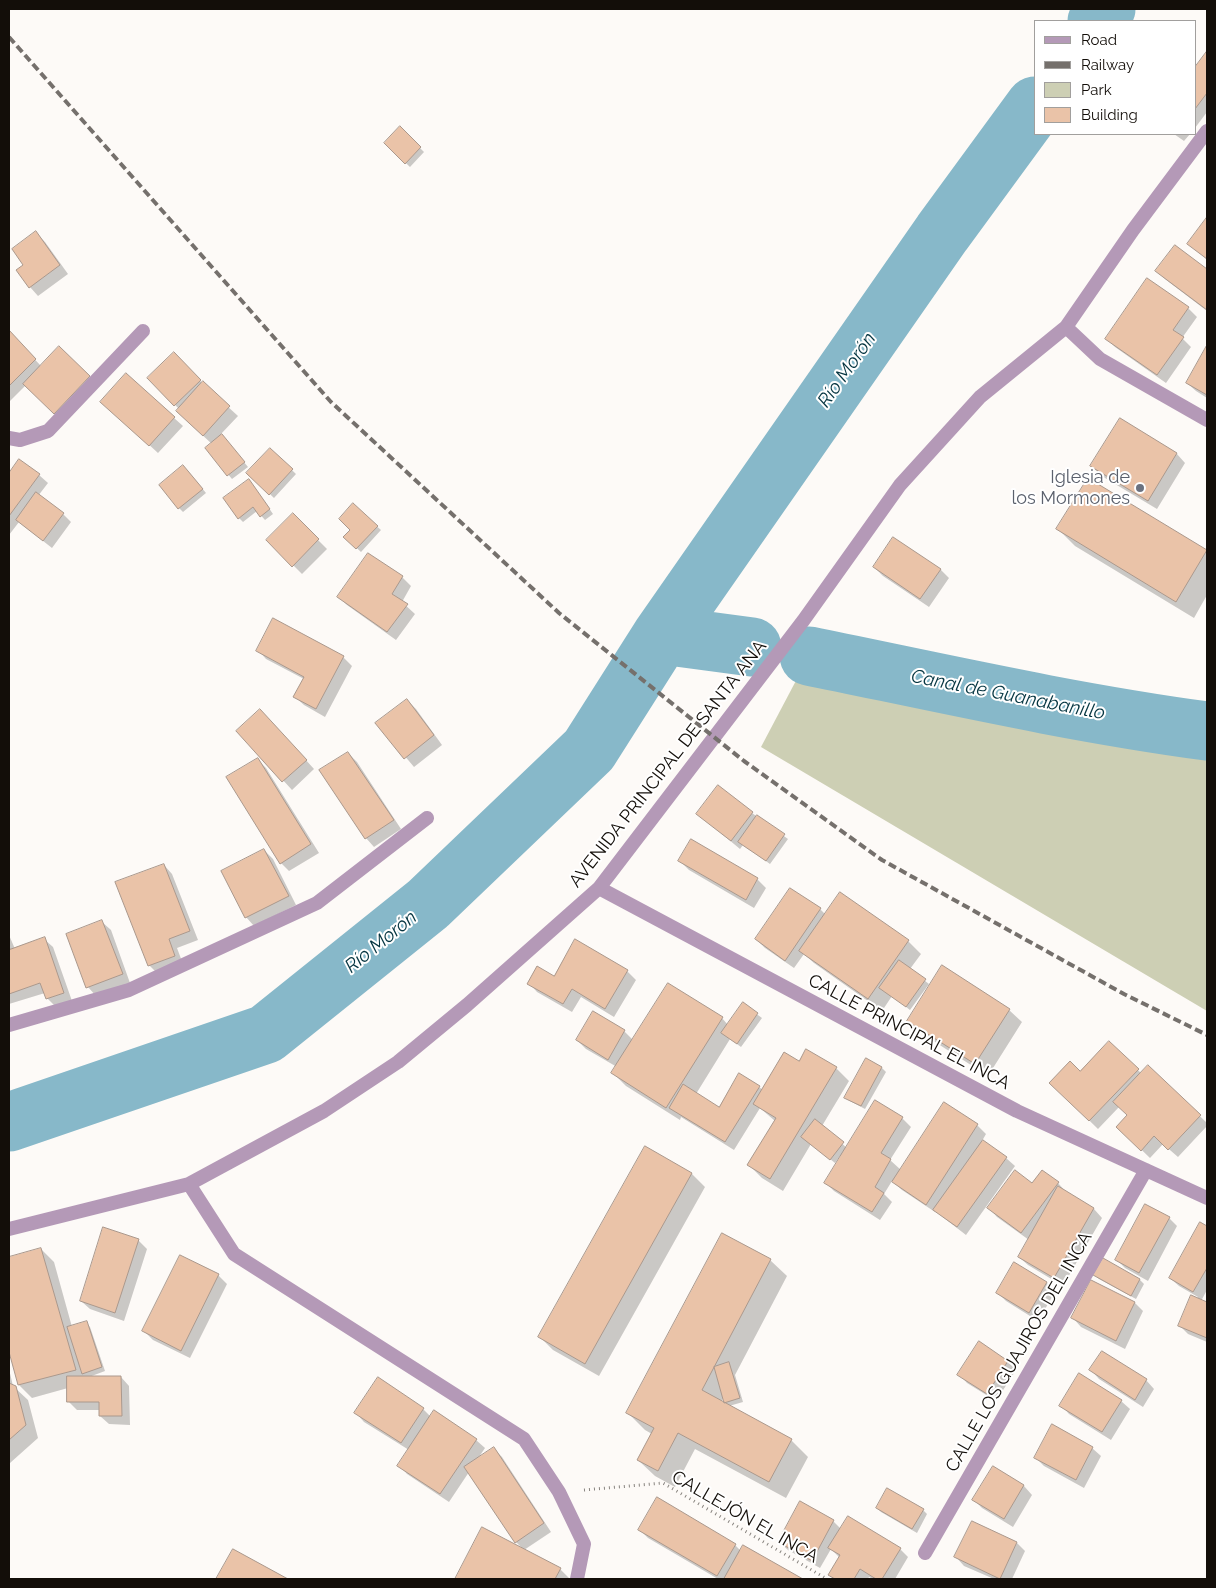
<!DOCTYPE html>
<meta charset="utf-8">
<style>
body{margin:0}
#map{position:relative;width:1216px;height:1588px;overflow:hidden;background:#fdfaf7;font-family:Raleway,sans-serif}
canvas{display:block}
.frame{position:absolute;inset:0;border:10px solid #130e09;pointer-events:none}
.legend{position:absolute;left:1034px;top:20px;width:162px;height:115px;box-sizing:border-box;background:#fff;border:1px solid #a19f9d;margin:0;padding:6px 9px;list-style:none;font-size:15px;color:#130e09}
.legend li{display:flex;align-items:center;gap:10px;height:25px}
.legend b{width:25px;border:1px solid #a19f9d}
</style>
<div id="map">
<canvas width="1216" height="1588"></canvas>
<div class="frame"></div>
<ul class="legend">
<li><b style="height:6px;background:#b499b7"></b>Road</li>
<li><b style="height:6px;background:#75706c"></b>Railway</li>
<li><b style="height:14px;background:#cdcfb4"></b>Park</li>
<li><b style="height:14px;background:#eac3a8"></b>Building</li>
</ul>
</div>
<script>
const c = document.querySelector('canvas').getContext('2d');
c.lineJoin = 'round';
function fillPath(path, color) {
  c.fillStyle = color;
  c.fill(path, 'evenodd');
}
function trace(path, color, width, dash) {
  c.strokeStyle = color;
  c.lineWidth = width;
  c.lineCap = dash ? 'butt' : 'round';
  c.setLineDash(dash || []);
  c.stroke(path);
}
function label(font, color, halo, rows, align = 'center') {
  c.font = font + ' Raleway,sans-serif';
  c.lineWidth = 4;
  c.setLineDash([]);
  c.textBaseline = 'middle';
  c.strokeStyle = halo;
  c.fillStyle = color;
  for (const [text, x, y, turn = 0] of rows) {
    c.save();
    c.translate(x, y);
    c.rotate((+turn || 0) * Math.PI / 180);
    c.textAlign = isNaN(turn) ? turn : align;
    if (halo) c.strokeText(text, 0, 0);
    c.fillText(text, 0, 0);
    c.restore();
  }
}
fillPath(new Path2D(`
 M809 656 1207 729V1011L761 747Z`), '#cdcfb4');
fillPath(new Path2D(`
 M1207 53V112L1195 128V69Z
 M400 128 424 152 410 167 385 143Z
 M1174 134H1190L1184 141Z
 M1207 219V260L1189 243Z
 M36 233 45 242 68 274 38 296 30 287 25 265Z
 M1175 246 1207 271V311L1165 279 1157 271Z
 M1147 280 1188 308 1197 317 1182 338 1191 347 1166 383 1115 347 1107 339Z
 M9 332 41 366 59 348 97 386 63 422 26 385 9 402Z
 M1207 347V398L1196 391 1187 383Z
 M174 354 203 384 238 416 221 434 248 467 232 479 207 449 212 444 186 420 179 409 149 378Z
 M126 375 183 426 158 453 111 410Z
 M1120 420 1177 454 1185 463 1157 509 1100 475 1092 466Z
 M270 449 296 474 274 498 248 473Z
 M19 461 39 475 48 483 38 496 63 514 71 522 52 548 19 522 9 535V475Z
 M187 470 206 493 183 512 179 508Z
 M1088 479 1207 552V595L1194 618 1075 546 1058 529Z
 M253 485 273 514 265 520 257 511 243 522 239 518Z
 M353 505 381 530 361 552 345 537 351 530Z
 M293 515 327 549 302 574 268 540Z
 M369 554 402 577 411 586 402 602 415 614 396 640 347 605 339 597Z
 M874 567 940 569 949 578 929 607 883 576Z
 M258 650 343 657 352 666 325 717 304 705 295 697 304 679 266 659Z
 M407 700 416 709 442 745 414 767 377 723Z
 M269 719 314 769 292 790 238 731Z
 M348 753 357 762 401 829 374 847 366 838Z
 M257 759 266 768 319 853 289 871 281 863Z
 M752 813 788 839 770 864 743 845 740 849 698 814Z
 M692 841 757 879 766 888 754 908 689 870 680 861Z
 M264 850 273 859 296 905 254 926 246 917Z
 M164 865 172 874 198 940 177 948 183 964 158 974 149 965Z
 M820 909 826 915 908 941 921 954 910 969 929 984 910 1010 892 996 882 1011 814 963 804 954 794 968 765 948 756 939Z
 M102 922 111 930 130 983 96 996 88 987Z
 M9 935 15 949 44 939 53 947 72 1001 56 1007 47 998 45 993 9 1004Z
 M627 971 636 980 614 1017 581 997 572 1012 537 992 529 983 554 977Z
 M743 1004 762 1018 741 1047 730 1039 696 1094 719 1108 759 1087 763 1090 800 1062 807 1051 836 1068 849 1081 822 1126 847 1148 876 1102 902 1118 911 1127 890 1160 901 1170 944 1104 977 1125 986 1134 982 1141 1006 1158 1015 1166 966 1235 944 1218 936 1211 935 1212 902 1190 892 1181 884 1194 892 1202 880 1220 834 1191 826 1183 842 1157 840 1156 835 1163 811 1144 783 1191 762 1178 749 1165 775 1121 760 1108 734 1150 681 1117 680 1120 626 1086 613 1073 617 1067 586 1049 577 1040 624 1031 633 1040 722 1018 728 1025Z
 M1009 1010 1022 1022 988 1076 921 1033 908 1021Z
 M1109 1043 1141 1073 1148 1066 1207 1123V1126L1178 1157 1163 1144 1150 1158 1118 1127 1129 1116 1119 1107 1098 1129 1051 1083 1080 1073Z
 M882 1068 886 1072 865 1109 850 1101 846 1098Z
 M646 1148 692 1174 705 1187 599 1376 553 1350 540 1337Z
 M1058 1183 1066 1192 1094 1209 1102 1218 1063 1286 1028 1265 1019 1257 1029 1240 997 1217 989 1208 1032 1185Z
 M1169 1218 1177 1226 1148 1281 1125 1268 1117 1260Z
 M1201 1223 1207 1227V1290L1201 1301 1207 1303V1342L1188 1334 1180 1326 1198 1297 1179 1286 1170 1278Z
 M138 1240 147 1249 124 1321 90 1309 81 1301Z
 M41 1249 54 1262 72 1327 86 1323 90 1327 105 1371 89 1377H121L129 1386 130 1425 109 1424 100 1416V1410H77L68 1401V1388L32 1398 19 1385 9 1348V1258Z
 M770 1260 787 1276 735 1375 743 1402 729 1406 791 1440 808 1457 786 1498 695 1449 675 1487 655 1476 638 1460 652 1434 645 1430 628 1413ZM724 1397 726 1405 721 1402Z
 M1103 1260 1140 1280 1144 1284 1136 1299 1099 1279 1095 1275Z
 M1015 1264 1047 1283 1055 1292 1038 1321 1006 1301 998 1293Z
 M218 1275 227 1284 190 1358 153 1340 144 1331Z
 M1092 1281 1135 1303 1143 1311 1125 1349 1081 1327 1073 1318Z
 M1007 1361 1016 1370 996 1401 967 1383 959 1374Z
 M9 1369 13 1386 28 1400 38 1438 10 1463H9Z
 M1091 1370 1146 1380 1154 1389 1143 1407 1099 1379Z
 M1121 1401 1130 1409 1111 1440 1069 1414 1061 1405Z
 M423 1409 431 1417 476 1440 485 1448 477 1460 494 1449 502 1457 551 1532 524 1550 560 1569 570 1579H456L482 1529 523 1549 516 1542 469 1472 449 1502 407 1474 399 1465 409 1450 364 1422 356 1413Z
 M1092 1448 1101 1456 1084 1488 1044 1466 1035 1457Z
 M993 1468 1024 1486 1032 1495 1013 1527 982 1508 974 1500Z
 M877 1508 923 1510 927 1514 917 1533 881 1512Z
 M833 1521 841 1529 900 1549 908 1557 895 1579H873L869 1577 868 1579H834L830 1575 840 1558 831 1549 820 1568 788 1550 779 1542Z
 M639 1529 735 1545 741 1551 744 1547 801 1579H718L648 1538Z
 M1017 1543 1025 1551 1012 1579H994L964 1566 956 1557Z
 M234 1550 285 1579H217Z`), '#0003');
trace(new Path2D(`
 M1097 21 1106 9
 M662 635 752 647
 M809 656C941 683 1073 713 1207 731
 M9 1122 266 1034 428 904 589 750 662 635 942 233 1035 106`), '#87b8c9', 59);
const building = new Path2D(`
 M1207 51V93L1195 109V67Z
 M400 126 421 147 405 164 384 143Z
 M1207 217V259L1187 244Z
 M36 231 60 265 29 288 16 270 23 265 12 249Z
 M1175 245 1207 269V310L1155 271Z
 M1147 278 1189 307 1173 330 1184 337 1157 375 1105 339Z
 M9 330 36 359 9 386Z
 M1207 345V395L1186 383Z
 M59 346 90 376 54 414 23 384Z
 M174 352 201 380 174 406 147 378Z
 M126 373 175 417 149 446 100 402Z
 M203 381 230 406 203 436 176 411Z
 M1120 418 1177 453 1148 501 1090 466Z
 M222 434 245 462 227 476 205 448Z
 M270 448 293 469 269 495 246 473Z
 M19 459 40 474 9 516V473Z
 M183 465 203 489 178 509 159 485Z
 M1088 478 1207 550 1176 602 1056 529Z
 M249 479 270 509 260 517 253 507 238 519 223 498Z
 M36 492 64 513 43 541 16 520Z
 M353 503 378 526 356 549 343 537 350 530 339 519Z
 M293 513 319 539 292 567 266 540Z
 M893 537 941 569 920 599 873 567Z
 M368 553 403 576 392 594 408 604 387 632 337 597Z
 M273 618 344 656 316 709 293 697 304 677 256 651Z
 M407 699 434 735 404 759 375 723Z
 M260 709 307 760 282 782 236 731Z
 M348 752 394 820 365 839 319 770Z
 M258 758 311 844 280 864 226 777Z
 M718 785 753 812 731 841 696 814Z
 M757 815 785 834 766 861 738 842Z
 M691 839 758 878 746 900 678 861Z
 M264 849 289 896 245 918 221 871Z
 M164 864 190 931 169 939 175 956 148 966 115 882Z
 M790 888 821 908 785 961 755 939Z
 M840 892 909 940 868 999 799 951Z
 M102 920 123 974 86 988 66 934Z
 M45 937 64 993 46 999 40 983 9 994V946L10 949Z
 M575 939 628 970 605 1009 572 989 563 1004 527 984 537 966 554 976Z
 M899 960 926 979 906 1007 879 988Z
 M942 965 1010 1009 975 1064 907 1021Z
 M668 983 723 1017 666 1108 611 1073Z
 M743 1002 758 1013 737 1044 721 1033Z
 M593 1011 625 1030 608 1060 576 1040Z
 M1109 1041 1139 1069 1089 1121 1049 1083 1070 1061 1080 1071Z
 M806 1049 837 1067 770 1179 747 1165 776 1118 753 1104 784 1052 799 1061Z
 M866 1058 882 1067 861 1106 844 1098Z
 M1148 1065 1201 1115 1168 1150 1154 1136 1141 1151 1116 1127 1127 1115 1113 1102Z
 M739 1073 760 1086 725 1142 669 1108 683 1084 719 1107Z
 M875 1100 903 1117 881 1153 891 1159 875 1187 884 1193 872 1212 824 1183Z
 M944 1102 978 1124 926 1205 892 1182Z
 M815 1119 844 1142 830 1160 801 1137Z
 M983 1140 1007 1157 957 1227 933 1210Z
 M645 1146 692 1173 585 1364 538 1337Z
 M1015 1170 1032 1183 1042 1170 1059 1182 1021 1233 987 1208Z
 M1058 1186 1094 1208 1054 1278 1018 1257Z
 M1145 1204 1170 1217 1139 1273 1115 1260Z
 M1200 1222 1207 1226V1268L1193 1292 1169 1278Z
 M103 1227 139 1239 115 1313 80 1301Z
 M722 1233 771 1259 702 1390 792 1439 769 1482 678 1433 658 1471 637 1460 654 1428 626 1413Z
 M41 1248 76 1370 18 1385 9 1352V1257Z
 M180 1255 219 1274 181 1351 142 1331Z
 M1103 1258 1140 1279 1131 1296 1093 1275Z
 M1014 1262 1047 1282 1029 1313 996 1293Z
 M1091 1280 1135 1302 1116 1341 1071 1318Z
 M1191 1295 1207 1302V1338L1178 1326Z
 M87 1321 102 1367 82 1374 67 1327Z
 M979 1341 1008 1361 987 1394 957 1375Z
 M1102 1351 1147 1379 1135 1400 1089 1370Z
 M729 1362 740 1398 724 1403 714 1367Z
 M1079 1373 1122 1400 1102 1432 1059 1406Z
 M67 1376H121L122 1416H99V1402H67Z
 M378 1377 424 1408 401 1443 354 1413Z
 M9 1383 16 1386 26 1425 9 1440Z
 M434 1410 477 1439 440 1494 397 1466Z
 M1052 1424 1093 1447 1076 1480 1034 1458Z
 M494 1447 544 1523 515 1543 464 1467Z
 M993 1466 1024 1485 1004 1519 972 1500Z
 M887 1488 924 1509 912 1529 876 1508Z
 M657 1497 736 1544 717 1576 638 1530Z
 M800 1501 834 1520 812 1561 778 1542Z
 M848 1516 901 1548 882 1579H876L860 1569 854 1579H835L828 1575 840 1555 828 1548Z
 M972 1521 1017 1542 1000 1579 954 1557Z
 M482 1527 561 1568 555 1579H455Z
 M743 1545 803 1579H724Z
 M233 1549 288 1579H216Z`);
fillPath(building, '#eac3a8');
trace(building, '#aa988c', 1);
trace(new Path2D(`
 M584 1490 663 1483 827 1579`), '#87837e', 3, [1, 4]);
trace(new Path2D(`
 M1066 327 1100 359 1207 420
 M9 438 20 440 48 431 143 331
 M599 888 1017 1111 1207 1198
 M9 1025 129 990 317 903 427 818
 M189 1184 234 1254 524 1439 559 1492 584 1544 577 1579
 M9 1229 189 1184 324 1111 398 1062 467 1005 599 888 803 621 900 485 980 397 1066 327 1133 230 1207 131
 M925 1553 1146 1170`), '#b499b7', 14);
trace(new Path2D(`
 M9 37 331 402 559 613 744 761 882 860 1124 994 1207 1035`), '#75706c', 4, [8, 4]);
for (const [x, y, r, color] of [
 [1140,488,5,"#6b7280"]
]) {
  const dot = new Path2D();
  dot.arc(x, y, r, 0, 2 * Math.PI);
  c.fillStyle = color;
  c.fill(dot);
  trace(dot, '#fff', 2);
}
label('18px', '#5b616d', '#fff', [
 ["Iglesia de",1130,478],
 ["los Mormones",1130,499]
], 'right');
label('18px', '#130e09', '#fff', [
 ["AVENIDA PRINCIPAL DE SANTA ANA",668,764,-52],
 ["CALLE PRINCIPAL EL INCA",909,1032,28],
 ["CALLE LOS GUAJIROS DEL INCA",1019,1352,-60],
 ["CALLEJÓN EL INCA",745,1517,30]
]);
label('italic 19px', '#053541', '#fff', [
 ["Río Morón",847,370,-55],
 ["Canal de Guanabanillo",1008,695,11],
 ["Río Morón",381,942,-39]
]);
</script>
